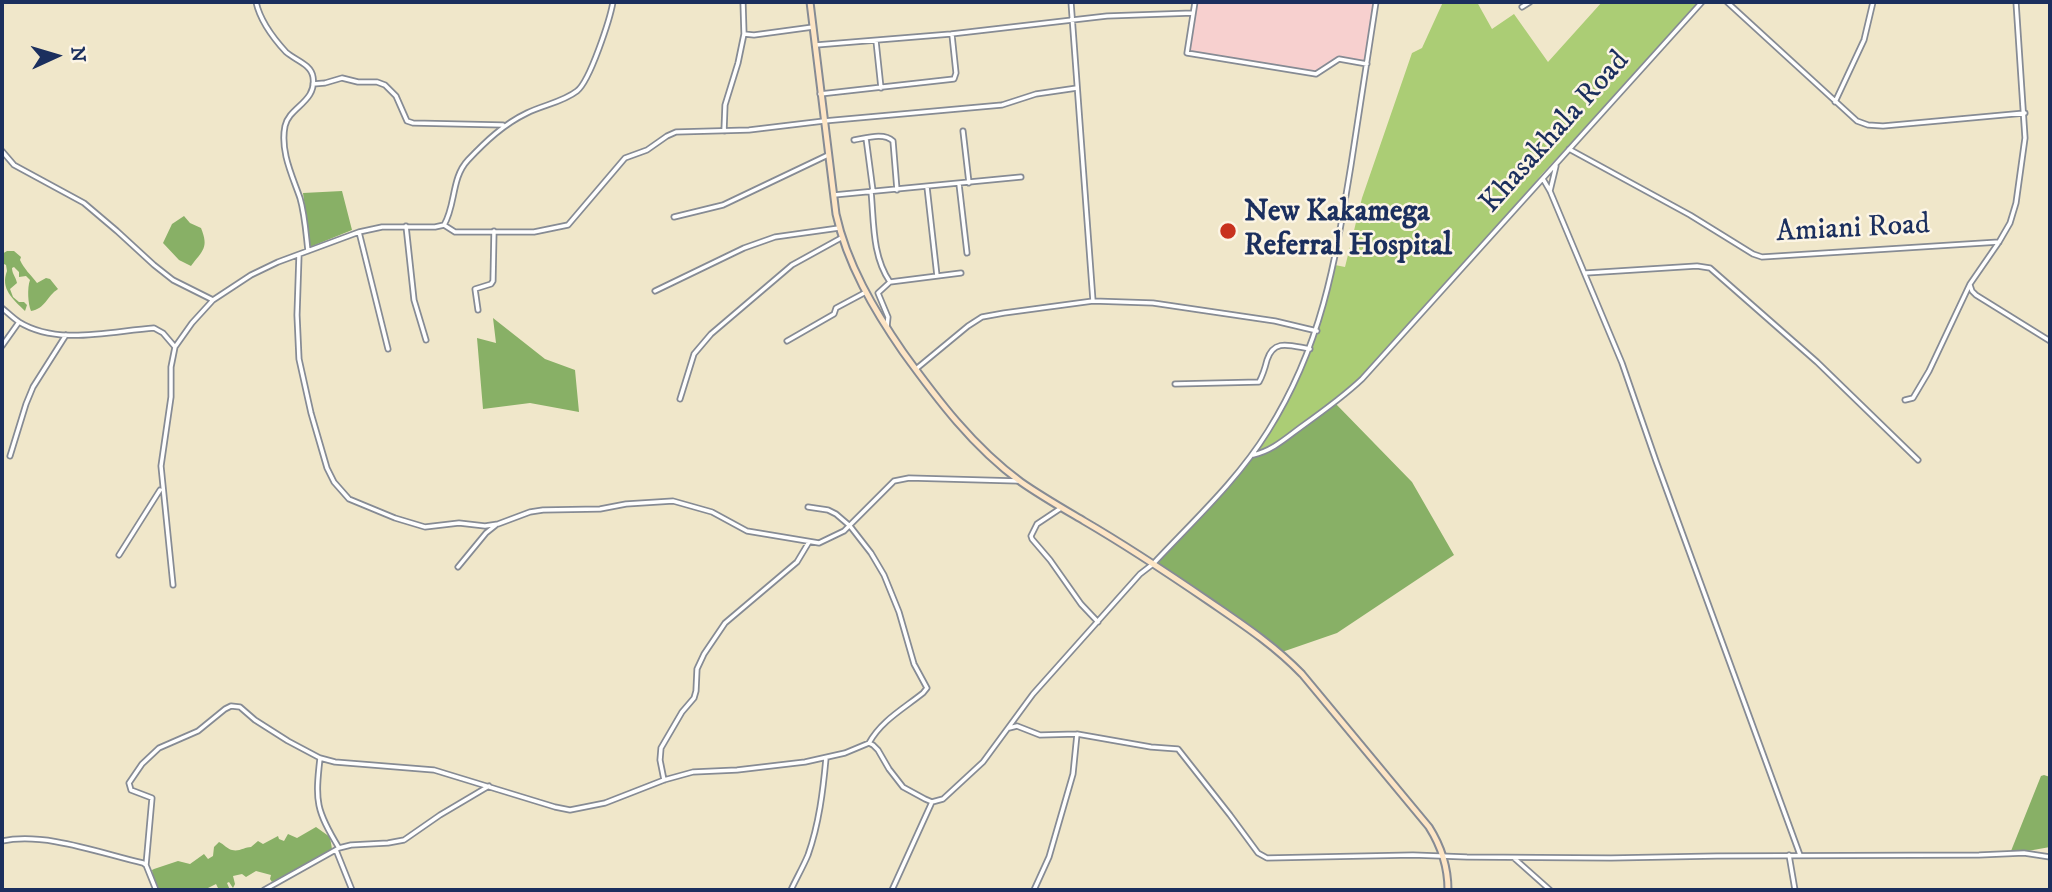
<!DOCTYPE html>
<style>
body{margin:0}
#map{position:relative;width:2052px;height:892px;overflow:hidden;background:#f0e7ca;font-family:"IM FELL DW Pica",serif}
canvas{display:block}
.frame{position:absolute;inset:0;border:4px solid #1b2f5e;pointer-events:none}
.north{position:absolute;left:21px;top:21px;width:70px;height:70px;-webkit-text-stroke:5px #fcf5e5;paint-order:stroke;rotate:86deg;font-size:19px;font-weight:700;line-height:28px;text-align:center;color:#1b2f5e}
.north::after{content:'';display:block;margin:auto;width:24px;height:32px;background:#1b2f5e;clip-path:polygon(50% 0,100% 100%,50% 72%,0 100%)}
</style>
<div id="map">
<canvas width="2052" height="892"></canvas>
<div class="frame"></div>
<div class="north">N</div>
</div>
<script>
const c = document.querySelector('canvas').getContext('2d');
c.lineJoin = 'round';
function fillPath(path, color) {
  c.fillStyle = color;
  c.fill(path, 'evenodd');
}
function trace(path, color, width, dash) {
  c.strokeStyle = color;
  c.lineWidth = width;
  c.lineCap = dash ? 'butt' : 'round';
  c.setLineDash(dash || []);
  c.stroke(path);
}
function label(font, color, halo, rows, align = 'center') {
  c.font = font + ' "IM FELL DW Pica",serif';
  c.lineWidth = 5;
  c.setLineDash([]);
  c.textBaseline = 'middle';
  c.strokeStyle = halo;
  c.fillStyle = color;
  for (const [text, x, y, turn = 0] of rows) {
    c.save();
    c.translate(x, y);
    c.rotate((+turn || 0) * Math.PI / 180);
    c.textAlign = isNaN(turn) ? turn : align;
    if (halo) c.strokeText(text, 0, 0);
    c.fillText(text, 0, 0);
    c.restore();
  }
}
fillPath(new Path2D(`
 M1195 2H1374L1366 63 1341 59 1316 73 1188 53Z`), '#f7d0cf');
fillPath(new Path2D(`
 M1443 2H1477L1492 29 1514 14 1548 62 1602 2H1700L1631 79 1541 175 1510 215 1346 395 1298 430 1253 457 1286 403 1312 345 1335 265 1345 267 1362 198 1412 53 1422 48Z`), '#abcd75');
fillPath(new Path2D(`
 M342 191 352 230 310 247 303 193Z
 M184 216 190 223 201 228C209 248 203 250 191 266L179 260 163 243 172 224Z
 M7 251H14L21 257 20 260C24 269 31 275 37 283L46 278 50 279 58 289C47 296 45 309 31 311 28 304 27 288 30 280L26 276 19 277V272L14 267 12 268C12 274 16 277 17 283L10 289 13 297 19 302H24L27 305 25 311C13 299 0 289 7 271L6 265 2 263V254Z
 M493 318 545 359 575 370 579 412 530 403 483 409 477 338 496 343Z
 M1335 403 1412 482 1454 555 1337 633 1282 652 1154 564 1230 483 1253 457 1298 430Z
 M2044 775 2050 777V847L2022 852 2011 851 2041 776Z
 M316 827 330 837 332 849 327 853 272 882 270 879 271 875 256 871 246 877 242 874 233 876 235 884 233 888 229 882 227 883 230 890H219L216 884 204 890H157L154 885 152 870 154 869 178 861 190 864 204 854 208 859 213 856 214 847 219 842C224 844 227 849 232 850 239 852 245 847 251 847L258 841 263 844 278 836 279 839 284 841 288 834 297 838Z`), '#88b066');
trace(new Path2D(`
 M2048 890 2050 886`), '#49b8c0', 2);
const minor = new Path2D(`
 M256 2C260 20 274 39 286 52 295 60 311 64 313 77 317 102 289 107 285 126 280 151 292 175 300 198 305 215 306 234 308 251
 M743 2 744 34
 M1071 2 1093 301
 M1195 2 1187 53 1316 74 1339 59 1367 64
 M1727 2 1857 121 1868 125 1883 126 2025 113
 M1522 7 1530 2
 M876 41 881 88
 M816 45 951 34 1107 16 1193 13
 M313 84 325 83 342 78 358 82H377L385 85 396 96 407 121 413 123 503 125
 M820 94 954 79 956 73 952 35
 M1835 102 1864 40 1873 2
 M724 131 725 105 738 63 744 34 754 35 813 27
 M963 131 969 183
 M866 138 873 191
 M854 140C866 138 884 132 893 141L897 190
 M1569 149 1690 215 1753 254 1762 257 1999 242
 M2 151 14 165 84 203 117 231 154 265 173 280 213 300
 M1543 179 1550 191 1622 363 1656 461 1800 855
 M959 184 967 253
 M927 187 937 276
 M871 191C874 222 872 256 890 282
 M1550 191 1556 166
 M834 195 1021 177
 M674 217 723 205 828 155
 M444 225 455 232H534L568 225 625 158 647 150 667 136 676 132 749 130 824 121 1002 105 1036 94 1077 88
 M444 225C456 205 451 178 468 160 486 141 504 124 527 113 543 105 563 102 577 91 590 81 610 19 613 2
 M406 226 414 300 426 340
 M359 232 388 349
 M299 255 297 315 299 359 311 413 327 468 334 482 349 499 395 518 425 527 459 523 485 526 498 524 530 512 543 510 600 509 626 504 673 501 712 512 747 531 819 543 844 531 894 481 909 478 1018 481
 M1586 273 1697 266 1710 268 1817 362 1918 460
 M1970 285 1972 291 1976 295 2050 341
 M655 291 744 248 775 237 839 228
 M2 308C7 312 13 318 19 322 58 346 111 331 154 328L163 333 175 347
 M478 310 475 289 491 284 493 281 494 231
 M887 327 888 317 878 293 890 282 961 273
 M787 341 834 314 836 308 866 292
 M2 346 19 322
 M916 369 968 326 982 317 1004 313 1093 301 1153 303 1275 321 1317 331
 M1175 384 1259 382C1263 375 1265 368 1267 360 1274 338 1291 346 1310 349
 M680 399 694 354 711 334 792 265 841 238
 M1905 400 1913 398 1929 371 1970 284 1999 242 2010 223 2016 203 2025 138 2016 2
 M1253 455C1272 451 1286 438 1301 427 1322 412 1343 397 1362 379L1702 2
 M10 456 26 404 33 387 66 335
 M808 507 828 510 836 514 850 526 871 553 884 575 899 612 914 664 927 688 923 693C903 709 881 721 869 743
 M1061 508 1037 524 1031 536 1032 539 1050 560 1081 604 1098 622
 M119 555 160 490
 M458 567 486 533 496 525
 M173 585 161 466 171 397V367L175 347 192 323 213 300 251 275 278 262 359 232 382 227H435L444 225
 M1009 728 1017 726 1040 735 1077 734 1151 747 1178 749 1230 815 1258 853 1267 858 1413 855 1467 857 1611 858 1717 856 1979 855 2024 853 2050 857
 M320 758C315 802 316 810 339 848
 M664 780 660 760 661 748 682 712 694 698 696 691 697 669 704 654 725 623 797 562 809 542
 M2 841C45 832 100 853 143 863L146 865 156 890
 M336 850 352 890
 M1789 855 1795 890
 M1514 858 1550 890
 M146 865 152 798 131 790 129 783 142 764 159 748 198 731 225 709 231 706 240 707 255 720 288 741 320 758 335 762 434 770 555 807 570 810 605 803 664 780 693 772 737 770 805 762 845 753 869 743 873 745 878 750 889 769 903 787 925 799 932 802 943 799 983 762 1033 694 1140 574 1153 564C1193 521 1237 481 1268 431 1322 345 1335 263 1351 165 1359 110 1368 56 1376 2
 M264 890 339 848 351 845 388 843 404 840 440 815 489 786
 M791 890C796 879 803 867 808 855 819 824 823 791 826 758
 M892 890 932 802
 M1034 890 1049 857 1073 774 1077 734`);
const secondary = new Path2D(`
 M810 2 836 214C847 264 874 310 903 352 937 399 973 447 1021 482 1041 496 1062 508 1084 521 1127 546 1169 574 1210 602 1242 624 1274 645 1302 674L1429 827C1441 846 1448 867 1448 890`);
trace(minor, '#868b94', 7);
trace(secondary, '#868b94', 9);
trace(minor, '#fff', 3.5);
trace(secondary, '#fde5c5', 5);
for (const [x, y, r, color] of [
 [1228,231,9,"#c8321e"]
]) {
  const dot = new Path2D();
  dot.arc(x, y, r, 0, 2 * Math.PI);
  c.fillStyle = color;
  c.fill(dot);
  trace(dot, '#fcf5e5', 2.5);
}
label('30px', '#1b2f5e', '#fcf5e5', [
 ["Khasakhala Road",1556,133,-48],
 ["Amiani Road",1853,230,-3]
]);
label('bold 30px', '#1b2f5e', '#fcf5e5', [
 ["New Kakamega",1244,214],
 ["Referral Hospital",1244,248]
], 'left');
</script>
